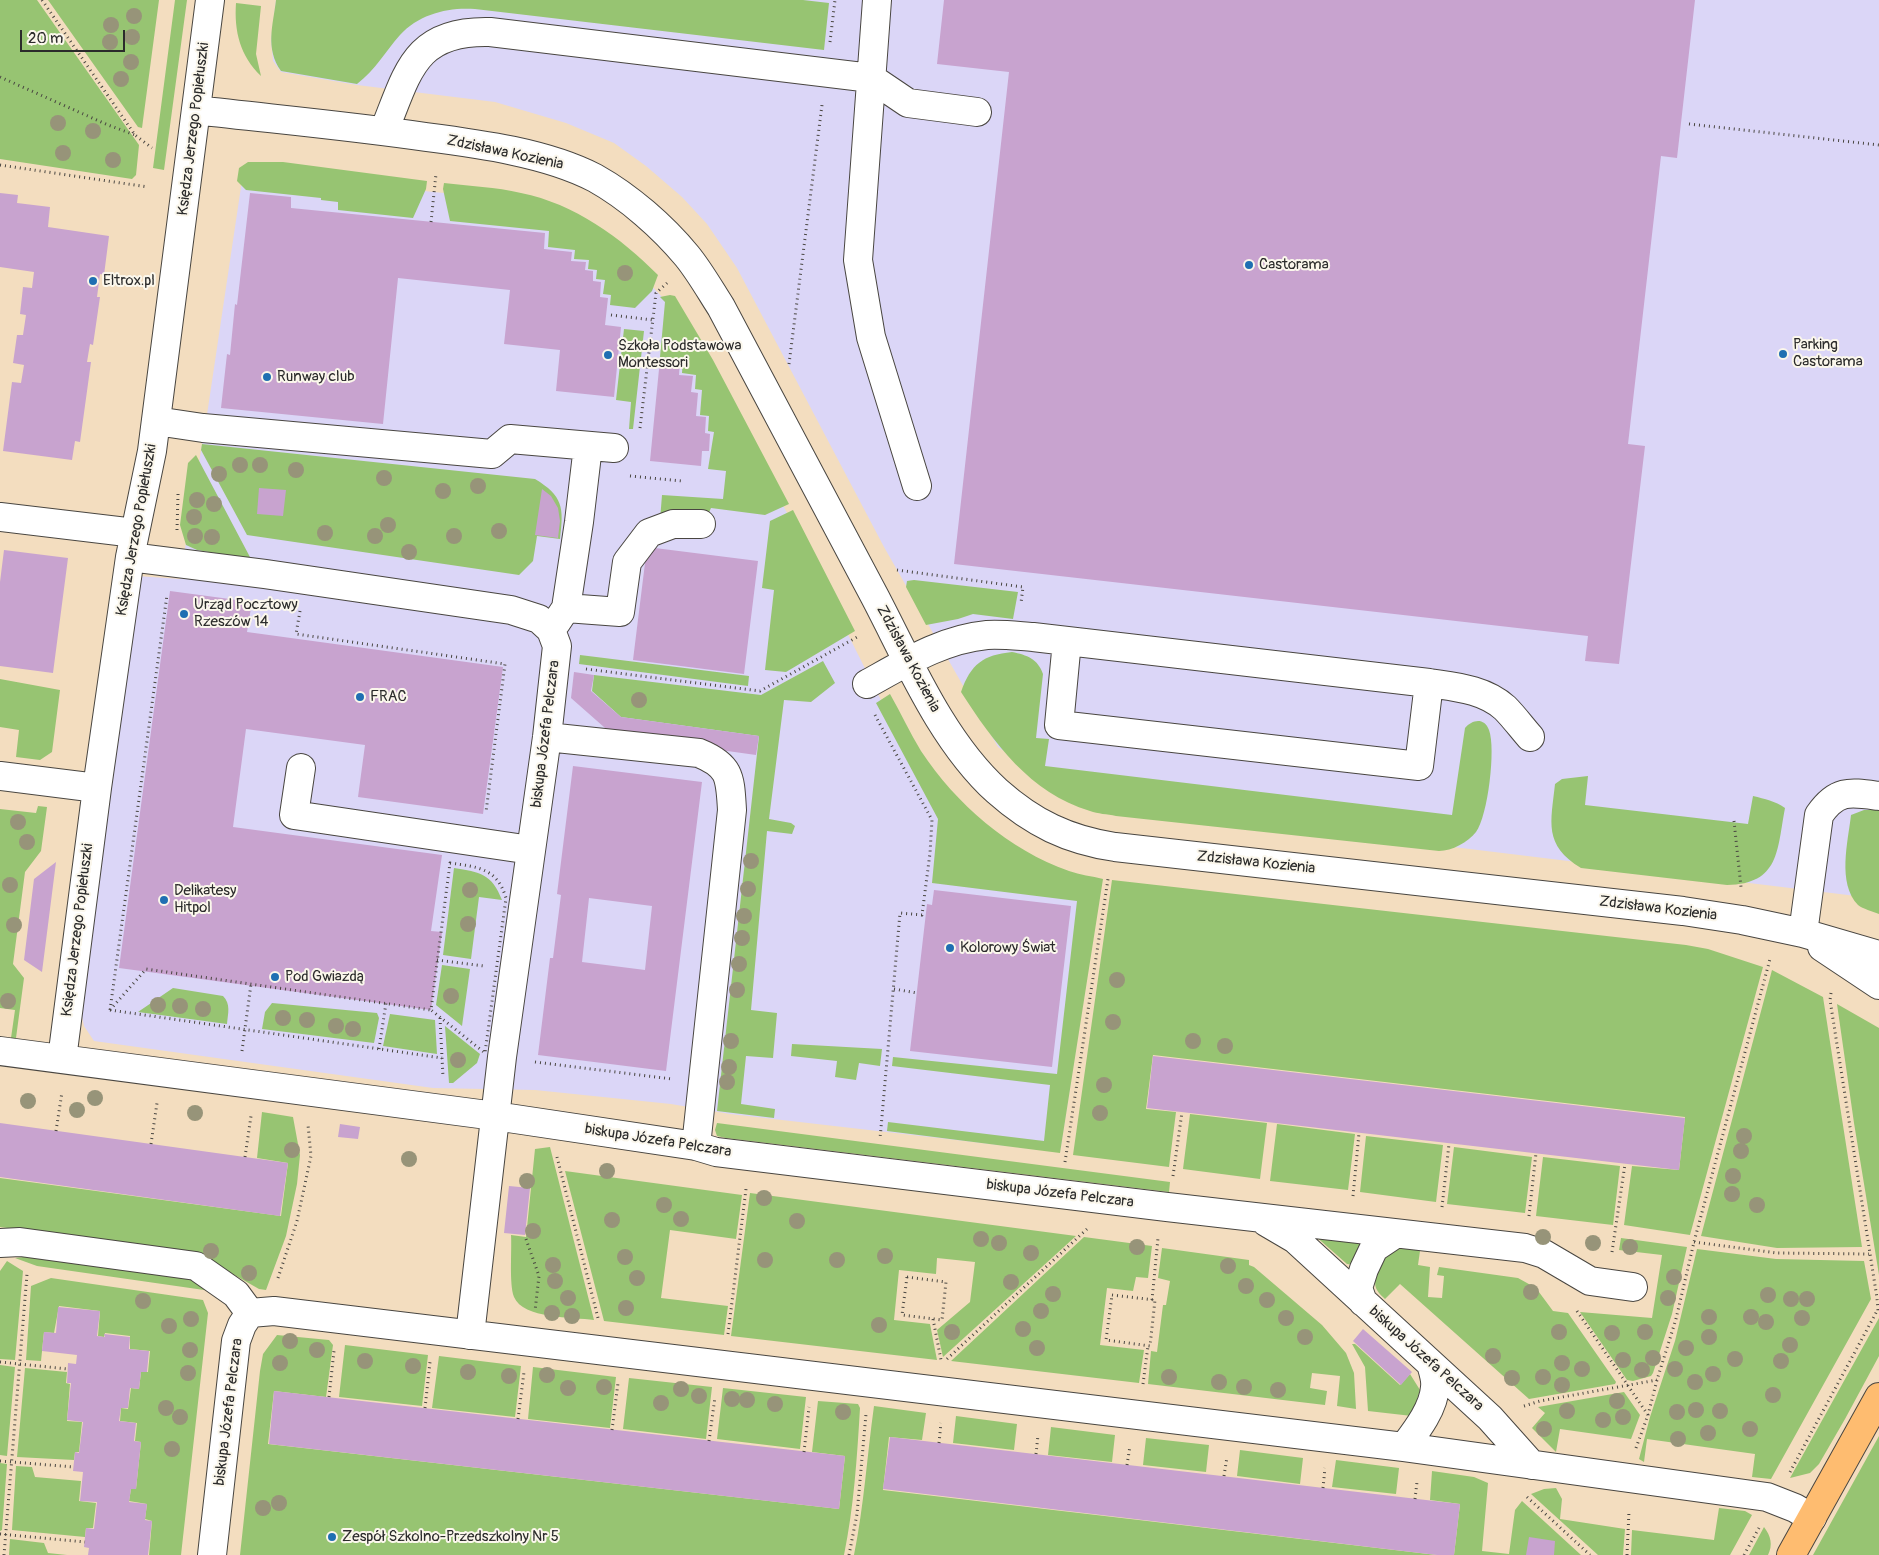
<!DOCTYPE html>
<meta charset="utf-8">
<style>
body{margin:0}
#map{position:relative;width:1879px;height:1555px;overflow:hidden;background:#f3ddbf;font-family:Pangolin,sans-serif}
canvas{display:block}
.scale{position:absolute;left:20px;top:30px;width:105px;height:22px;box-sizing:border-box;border:2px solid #2b2b2b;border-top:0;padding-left:6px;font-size:15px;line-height:18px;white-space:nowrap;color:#2b2b2b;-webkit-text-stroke:4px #fbf7ec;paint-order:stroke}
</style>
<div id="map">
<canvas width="1879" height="1555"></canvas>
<div class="scale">20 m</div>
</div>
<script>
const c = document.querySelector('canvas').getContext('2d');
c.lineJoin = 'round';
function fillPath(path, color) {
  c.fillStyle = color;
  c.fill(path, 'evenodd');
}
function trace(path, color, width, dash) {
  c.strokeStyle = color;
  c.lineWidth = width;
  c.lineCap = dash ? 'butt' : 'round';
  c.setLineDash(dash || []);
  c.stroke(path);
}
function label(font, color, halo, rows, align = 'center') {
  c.font = font + ' Pangolin,sans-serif';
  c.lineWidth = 4;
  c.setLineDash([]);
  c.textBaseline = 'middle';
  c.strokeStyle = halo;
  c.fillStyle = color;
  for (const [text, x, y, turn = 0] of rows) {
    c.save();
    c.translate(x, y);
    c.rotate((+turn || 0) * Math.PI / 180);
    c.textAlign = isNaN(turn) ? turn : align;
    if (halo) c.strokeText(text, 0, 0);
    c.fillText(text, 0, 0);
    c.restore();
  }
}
fillPath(new Path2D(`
 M276 0H1879V907L1856 896 1404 841 1063 792 998 747 884 547 737 268 707 224 682 197 646 166 614 143 566 123 495 102 357 85 281 72 273 61 271 40Z
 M244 173 474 196 638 272 667 302 785 509 911 760 1008 855 1100 892 1060 1152 730 1114 671 1104 535 1090 433 1088 94 1041 84 1026 80 1007 137 576 180 579 208 408 241 187Z`), '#dbd6f7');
fillPath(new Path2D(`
 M0 0H37L139 145 136 175 132 179 0 159Z
 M48 0H159L142 128 138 127Z
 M175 0H187L164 170 153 168Z
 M276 0H803L829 3 824 50 475 9C448 7 419 14 400 35 385 52 376 69 357 84L281 71C265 48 273 26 276 0Z
 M236 3 261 6 256 54 261 76C240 56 234 31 236 3Z
 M248 162H283L427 181 426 189 413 218 338 210V202L321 200V198L246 190 237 181 239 168Z
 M444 183C469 186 496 187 521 193 575 204 620 237 658 275L652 291 635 308 610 305 611 295 603 294 605 280 596 279 597 270 588 269 589 260 574 259 575 250 548 247 549 231 450 221 443 189Z
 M670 295 675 296 713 360 789 504 765 515 711 508 707 517 660 520 662 495 723 499 726 471 708 469 714 432 708 431 709 416 700 415 702 390 695 389 696 375 682 373 683 359 660 357 665 302 660 297Z
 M624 329 644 331 633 429H629L631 402 616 400Z
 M202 444 535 479C563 496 564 507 560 539L537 536 533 561 519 575 247 535 201 450Z
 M196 455 251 559 197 550 186 545 180 525 188 463Z
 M793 510 855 631 786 672 765 670 774 590 762 588 770 521Z
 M914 580 1018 592 1013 619 973 614 958 619 926 625 906 587 907 581Z
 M1012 652C1027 655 1038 659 1043 674L1036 738 1049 739 1045 766 1452 815 1465 728C1472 720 1484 717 1489 730 1496 748 1488 816 1476 832 1468 842 1452 851 1439 851L1116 816C1107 814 1098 814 1090 811 1030 793 994 743 961 692 971 664 983 655 1012 652Z
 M580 655 749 676 748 686 579 664Z
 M823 661 835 683 811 702 784 700 769 819 791 823 795 826 792 834 767 831 751 1010 777 1013 773 1058 746 1056 741 1104 775 1109 774 1118 717 1111 759 736 621 717 592 691 594 675 761 695Z
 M0 679 60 690 52 752 40 760 16 757 19 730 0 727Z
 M890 694C901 713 910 733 921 751 956 804 1009 850 1069 871 1080 875 1092 876 1103 879L1060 1153 887 1131 888 1122 1044 1141 1050 1085 892 1066 893 1057 1057 1074 1077 901 932 883 938 819 876 703Z
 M1588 776 1585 805 1748 824 1753 796C1765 799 1775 801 1785 808 1777 850 1780 884 1727 885L1581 868C1543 845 1551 822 1555 784L1562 779Z
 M38 806 47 807 41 851 25 872 13 964 24 978 16 1038H11L15 1010 0 1008V809L36 813Z
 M1864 810H1879V914C1872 911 1863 909 1858 905 1837 883 1848 842 1851 815Z
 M454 868C480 872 492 874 502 900L479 897 471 959 443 955Z
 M1112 880 1686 945 1708 949 1763 967 1690 1235 1624 1225 1632 1166 1679 1170 1685 1117 1153 1055 1146 1109 1176 1112 1169 1167 1073 1155Z
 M442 965 470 969 462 1026 436 1005Z
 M1772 970 1823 997 1862 1247 1777 1248 1701 1236Z
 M173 988 223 996C231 1004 228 1013 227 1024L138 1012Z
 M272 1003 377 1013 379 1018 374 1043 262 1029 265 1012Z
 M1837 1004 1879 1028V1275L1854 1123Z
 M390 1014 435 1020 437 1054 383 1046Z
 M445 1026 480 1054 477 1063 453 1083H449Z
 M792 1044 882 1049 880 1066 859 1063 856 1080 835 1077 837 1061 791 1056Z
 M262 1112 293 1117 300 1155 297 1184 286 1236 266 1290 259 1289 196 1253 0 1227V1178L281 1216 288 1163 257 1158Z
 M1190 1114 1267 1123 1260 1179 1183 1169Z
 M717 1123 1170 1182 1169 1192 726 1138 717 1136 715 1130Z
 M1277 1124 1355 1134 1348 1190 1270 1181Z
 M1366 1136 1443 1145 1436 1202 1360 1192Z
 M550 1147 594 1320C573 1317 523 1319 514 1297 509 1284 512 1250 511 1235L526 1237 535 1149Z
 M1454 1147 1532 1157 1525 1213 1447 1204Z
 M1543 1157 1620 1166 1613 1225 1536 1216Z
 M565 1171 742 1195 736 1239 670 1230 661 1298 728 1306 724 1335 604 1321Z
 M750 1193 1076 1236 943 1357 937 1330 970 1302 975 1262 937 1258 936 1274 899 1270 894 1320 930 1324 937 1360 731 1336Z
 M1313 1234 1367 1240 1355 1265 1347 1264Z
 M1084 1237 1152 1246 1148 1278 1136 1277 1133 1291 1107 1288 1100 1345 1144 1350 1139 1383 951 1361Z
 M1621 1238 1687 1247 1672 1314 1653 1373 1651 1376 1633 1381 1627 1380 1580 1312 1652 1318 1662 1255 1619 1250Z
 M1421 1244 1418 1265 1430 1267 1428 1297 1442 1298 1444 1276 1437 1275 1439 1267 1518 1278 1536 1288 1553 1311 1568 1313 1616 1382 1615 1384 1529 1399 1400 1284 1385 1299C1383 1297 1379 1294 1377 1290 1370 1278 1385 1256 1393 1247Z
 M1162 1248 1249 1260V1265L1254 1267 1322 1325 1346 1353 1354 1373 1356 1409 1337 1406 1340 1376 1312 1373 1310 1388 1327 1391 1325 1405 1148 1384 1151 1351 1157 1352 1163 1305H1166L1170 1281 1158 1278Z
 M1697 1249 1776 1259 1864 1261 1871 1299 1771 1479 1752 1477 1755 1454 1647 1439 1644 1462 1639 1459 1650 1417 1675 1341Z
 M40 1255 199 1276 211 1291 37 1266 15 1258Z
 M7 1261 23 1271 15 1360 0 1359V1271Z
 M51 1278 203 1300 208 1313 181 1555H149L152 1521 145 1519 147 1504 129 1501 131 1489H136L141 1442 135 1441 137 1423 120 1421 121 1408 128 1409 131 1388 139 1389 141 1372H148L150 1351 130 1349V1336L105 1333 104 1337 98 1336 100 1311 59 1306 54 1333 44 1332 41 1361 26 1360 31 1286Z
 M1879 1318V1356L1845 1419 1819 1464 1810 1473 1790 1478Z
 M277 1335 329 1340 333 1345 326 1397 274 1391 268 1444 839 1509 845 1456 812 1452 818 1401 858 1404 860 1408C857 1458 854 1506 844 1555H240L260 1371 263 1354Z
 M1352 1344H1355L1400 1385 1410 1374 1420 1390 1412 1416 1368 1411 1365 1367Z
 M345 1345 428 1355 422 1406 339 1397Z
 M439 1356 521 1366 515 1417 432 1408Z
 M0 1365 15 1367 7 1456 0 1455Z
 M533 1367 616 1377 610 1428 528 1419Z
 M25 1368 67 1372 66 1383 70 1384 67 1421 82 1422 79 1452H75L74 1460 17 1457Z
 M629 1378 712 1387 706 1439 623 1429Z
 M723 1388 806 1397 800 1449 717 1439Z
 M1624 1392 1640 1415 1631 1439 1560 1429 1556 1452 1532 1428 1545 1413 1538 1407Z
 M874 1406 926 1413 922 1440 889 1437 883 1490 1437 1555H854C864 1506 867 1456 874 1406Z
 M956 1416 1017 1424 1014 1450 953 1443Z
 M1051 1427 1115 1435 1112 1462 1048 1455Z
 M1879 1436V1555H1813Z
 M1146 1438 1209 1445 1206 1472 1143 1465Z
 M1240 1450 1303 1458 1300 1484 1237 1476Z
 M1336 1460 1399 1468 1396 1494 1332 1487Z
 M0 1463 7 1464 2 1530 0 1531Z
 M16 1466 32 1467 35 1477 81 1481 79 1501 96 1503 93 1528H86L85 1537 12 1530Z
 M1432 1471 1474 1477 1488 1483 1482 1551 1509 1554 1515 1510 1522 1501 1581 1555H1454L1460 1504 1430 1500Z
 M1556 1488 1562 1499 1560 1519 1625 1529 1623 1555H1598L1531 1494 1544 1489Z
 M1719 1508 1745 1511 1752 1515 1730 1555H1631L1632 1530 1714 1540Z
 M1764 1527C1771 1536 1773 1545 1768 1555H1749Z
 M10 1539 44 1543 48 1553 67 1555H9Z`), '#97c472');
fillPath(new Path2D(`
 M944 0H1695L1677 158 1661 156 1628 444 1645 446 1619 664 1585 661 1588 636 954 564 1009 72 937 64Z
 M0 193 18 195 17 203 50 207 48 227 109 236 104 275 100 274 97 297H100L93 345 90 344 87 362H91L80 442 75 441 72 460 3 451 12 382 21 383 24 365 13 363 17 335H23L26 315 20 314 23 287 32 288 34 272 0 267Z
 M250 193 291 197V208L545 233 544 249 572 252 571 261 586 262 585 270 593 271V281L601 282 600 297 608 298 605 325 621 327 614 397 556 391 560 350 504 344 510 290 398 278 383 424 221 408 227 354 230 355 235 304 237 305Z
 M660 359 680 361 679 375 693 376 691 392 698 393 696 416 706 417 705 433 710 434 709 451H702L701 466 650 461Z
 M259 488 286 490 283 516 257 514Z
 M542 489 551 496 558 508 560 521 558 538 535 535Z
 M647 547 758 561 744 674 633 660Z
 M4 550 68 558 53 673 0 666V582Z
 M170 591 252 602 247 632 503 667 483 814 358 797 365 745 246 729 233 827 442 855 431 931 442 932 431 1010 119 968Z
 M574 672 594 675 591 691 621 717 759 736 756 755 613 735 571 698Z
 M573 766 702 782 666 1071 538 1055 550 958H553L561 895 557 894ZM589 898 652 906 645 970 582 962Z
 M56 862 42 972 24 960 34 879Z
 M934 890 1071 906 1052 1067 910 1051 927 904 932 905Z
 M1153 1056 1685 1118 1679 1170 1147 1108Z
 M0 1123 288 1163 280 1216 0 1177Z
 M340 1124 360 1127 358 1139 338 1137Z
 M509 1186 530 1188 525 1235 504 1233Z
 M58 1307 100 1311 97 1336 105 1337 104 1334 130 1337 129 1349 149 1351 147 1372H141L139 1389 130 1388 128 1408H121L119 1421 136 1423 134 1441 141 1442 136 1489H131L129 1502 147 1504 145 1520 152 1521 148 1555H88L89 1548 84 1547 86 1528 94 1529 97 1502 80 1501 83 1472 73 1471 75 1452 79 1453 83 1422 67 1420 71 1383H67L68 1363 76 1364 77 1355 42 1351 44 1332 56 1333Z
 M1363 1329 1412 1372 1401 1385 1353 1341Z
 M274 1391 845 1456 839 1509 269 1444Z
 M890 1437 1460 1504 1454 1555H1437L883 1489Z
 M1529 1537 1555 1541 1554 1555H1526Z`), '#c8a3cf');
const minor = new Path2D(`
 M877 0 858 260 871 337 917 486
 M196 110C273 119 350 126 426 137 480 144 547 153 595 178 629 197 663 227 687 256 700 272 710 290 721 307 773 403 824 500 875 597 909 662 942 741 997 791 1033 823 1068 840 1115 847L1683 911 1742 920 1803 933 1879 955
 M384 131C408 72 414 30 490 32L871 78 908 103 977 112
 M156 421 203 428 492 454 510 439 614 448
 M0 517 135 533
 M130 557 265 574 511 610 539 619 551 630 557 646 547 737 502 1057 470 1335
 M566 608 620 612 627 562 649 533 673 524H701
 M556 623 566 608 579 522 588 446
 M1067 641 1059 725 1419 766 1429 683
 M867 684C905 663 943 639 987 635 1002 634 1018 636 1033 637L1429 683C1455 687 1484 689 1505 708 1514 717 1522 728 1530 737
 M547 737 699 753C731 766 730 778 732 810L696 1146
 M301 768 294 815 531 850
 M0 776 97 788
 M1803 933 1819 815C1837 789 1850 792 1879 796
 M1822 947 1879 985
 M0 1051 495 1116 696 1146 716 1152 1167 1207 1525 1248 1544 1254 1590 1281 1633 1287
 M62 1059 97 788 130 557 152 451 210 0
 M1266 1222 1295 1239 1490 1418 1532 1465
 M0 1243 20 1242 196 1266 236 1294 250 1313
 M1363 1302 1358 1288 1364 1269 1374 1248 1395 1234
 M1404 1447C1416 1431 1434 1408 1435 1387 1436 1380 1433 1371 1431 1364
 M212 1555 236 1341 242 1325 250 1313 274 1311 1404 1447 1767 1497 1795 1508 1812 1518`);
const major = new Path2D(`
 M1791 1555 1879 1397`);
trace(minor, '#494641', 30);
trace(major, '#494641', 30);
trace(new Path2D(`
 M42 0 135 135 152 148
 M830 42 835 0
 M0 77 108 125 135 135
 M1689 124 1879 145
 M0 165 148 187
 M431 222 436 174
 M611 315 653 320
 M789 364 822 105
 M640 428 656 293 667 283
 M630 476 682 481
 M177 530 178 494
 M897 570 1023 587 1021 603
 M300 611 296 634 505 664 486 812
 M586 669 760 691 859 636
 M875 715 932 820 930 853 922 915 900 913 880 1139
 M1734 821 1741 887
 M450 863C478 867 497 868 506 898L485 1053 431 1010Z
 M437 960 484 966
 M894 989 917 993
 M1831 993 1830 1000 1877 1298 1878 1311
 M110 1010 167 595
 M110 1010 146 969 431 1010
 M110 1010 442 1058
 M440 1018 443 1077
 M379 1049 386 1003
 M242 1051 251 984
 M535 1062 672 1079
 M56 1131 62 1092
 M151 1144 157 1103
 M245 1157 251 1116
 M557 1157 598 1318
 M1065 1162 1108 879
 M1173 1176 1182 1112
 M1353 1196 1359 1133
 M1442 1207 1449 1144
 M1529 1216 1536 1153
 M526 1239 539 1276 535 1311
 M1694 1242 1777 1253 1869 1254
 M1612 1252 1625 1164
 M907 1277 946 1282 942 1320 902 1315Z
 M278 1278 297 1221 311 1156 308 1125
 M1112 1295 1155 1300 1150 1346 1106 1340Z
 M1152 1300 1158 1238
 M1577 1311 1648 1415
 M933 1319 941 1360
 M728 1334 746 1189
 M947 1359 1087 1229
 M0 1362 68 1369
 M1143 1384 1148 1346
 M329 1397 334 1351
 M1524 1406 1540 1401 1657 1380
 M425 1408 430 1362
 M518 1419 524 1372
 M612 1430 618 1383
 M709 1441 715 1397
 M939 1443 941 1423
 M1636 1448 1648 1415 1657 1380 1676 1319 1694 1242 1770 959
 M804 1452 809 1407
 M1036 1454 1038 1435
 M0 1461 74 1467
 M1127 1465 1130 1446
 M1790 1472 1877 1311
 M1224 1476 1227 1457
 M1323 1488 1325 1468
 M1527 1497 1590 1555
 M1415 1499 1417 1482
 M0 1534 85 1542
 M4 1555 27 1274
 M849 1555 857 1514 866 1414
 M1627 1555 1629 1511
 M1744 1555 1759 1528`), '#494641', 3, [1, 4]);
trace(minor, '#fff', 28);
trace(major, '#febc70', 28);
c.fillStyle = '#979479';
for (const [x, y] of [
 [134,16],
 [111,25],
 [132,37],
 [110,42],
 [131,62],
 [121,79],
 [58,123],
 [93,131],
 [63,153],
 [113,160],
 [625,273],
 [240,465],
 [260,465],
 [296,470],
 [219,474],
 [384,478],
 [478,486],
 [443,491],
 [197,500],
 [214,504],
 [194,517],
 [388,525],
 [499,531],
 [325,533],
 [195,536],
 [375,536],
 [454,536],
 [212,537],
 [409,552],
 [639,700],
 [18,822],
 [27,842],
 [751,861],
 [10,885],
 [748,889],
 [470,890],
 [744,916],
 [468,924],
 [14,925],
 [742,938],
 [739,964],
 [1117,980],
 [737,990],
 [451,996],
 [8,1001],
 [158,1005],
 [180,1006],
 [203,1009],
 [283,1018],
 [307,1020],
 [1113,1022],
 [336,1026],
 [353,1029],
 [731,1041],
 [1193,1041],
 [1225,1046],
 [458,1060],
 [729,1067],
 [727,1082],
 [1104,1085],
 [95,1098],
 [28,1101],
 [77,1110],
 [195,1113],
 [1100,1113],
 [1744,1136],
 [292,1150],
 [1741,1151],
 [409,1159],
 [607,1171],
 [1733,1176],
 [527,1181],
 [1732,1194],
 [764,1198],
 [664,1205],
 [1757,1205],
 [681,1219],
 [612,1220],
 [797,1221],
 [533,1231],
 [1543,1237],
 [981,1239],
 [999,1243],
 [1593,1243],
 [1137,1247],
 [1630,1247],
 [211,1251],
 [1031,1253],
 [885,1256],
 [625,1257],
 [765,1260],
 [837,1260],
 [553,1265],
 [1228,1266],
 [249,1273],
 [1674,1277],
 [637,1278],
 [555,1281],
 [1011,1282],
 [1246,1286],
 [1531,1292],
 [1053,1294],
 [1768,1295],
 [568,1298],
 [1668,1298],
 [1791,1299],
 [1807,1299],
 [1267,1300],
 [143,1301],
 [626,1308],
 [1041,1311],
 [552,1313],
 [572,1316],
 [1709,1317],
 [1751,1317],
 [1286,1318],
 [1802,1318],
 [191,1319],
 [1766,1322],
 [879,1325],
 [169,1326],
 [1023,1329],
 [952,1332],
 [1559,1332],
 [1645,1332],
 [1612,1333],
 [1305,1337],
 [1709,1337],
 [290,1341],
 [1790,1345],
 [1037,1348],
 [1686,1348],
 [190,1350],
 [317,1350],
 [1493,1356],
 [1653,1358],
 [1735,1359],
 [1623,1360],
 [365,1361],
 [1781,1361],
 [280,1363],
 [1562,1363],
 [413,1366],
 [1582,1369],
 [1675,1369],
 [1642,1370],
 [468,1372],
 [188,1373],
 [1713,1374],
 [547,1375],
 [509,1376],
 [1169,1377],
 [1543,1377],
 [1512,1378],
 [1219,1382],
 [1695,1382],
 [1562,1385],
 [604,1387],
 [1244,1387],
 [568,1388],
 [681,1389],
 [1278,1390],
 [1773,1395],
 [699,1396],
 [732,1399],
 [747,1400],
 [1617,1401],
 [661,1403],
 [775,1404],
 [166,1408],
 [1696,1410],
 [1567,1411],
 [1720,1411],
 [843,1412],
 [1677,1412],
 [180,1417],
 [1623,1417],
 [1603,1420],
 [1544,1429],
 [1750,1429],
 [1708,1433],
 [1678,1439],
 [172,1449],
 [279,1503],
 [263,1508]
]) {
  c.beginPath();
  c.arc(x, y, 8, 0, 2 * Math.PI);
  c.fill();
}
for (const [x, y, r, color] of [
 [1249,265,5,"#1f6fb2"],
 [93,281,5,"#1f6fb2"],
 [1783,354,5,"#1f6fb2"],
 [608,355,5,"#1f6fb2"],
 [267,377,5,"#1f6fb2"],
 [184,614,5,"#1f6fb2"],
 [360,697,5,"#1f6fb2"],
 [164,900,5,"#1f6fb2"],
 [950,948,5,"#1f6fb2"],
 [275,977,5,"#1f6fb2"],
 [332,1537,5,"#1f6fb2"]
]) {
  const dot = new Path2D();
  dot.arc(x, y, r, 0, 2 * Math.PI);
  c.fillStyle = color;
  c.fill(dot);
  trace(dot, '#fbf7ec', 2);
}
label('15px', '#2b2b2b', '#fbf7ec', [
 ["Księdza Jerzego Popiełuszki",194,129,-83],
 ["Zdzisława Kozienia",505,153,12],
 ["Księdza Jerzego Popiełuszki",137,530,-80],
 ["Zdzisława Kozienia",908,659,62],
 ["biskupa Józefa Pelczara",546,734,-83],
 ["Zdzisława Kozienia",1256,863,6],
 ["Zdzisława Kozienia",1658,909,7],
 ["Księdza Jerzego Popiełuszki",78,930,-83],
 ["biskupa Józefa Pelczara",658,1141,9],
 ["biskupa Józefa Pelczara",1060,1194,7],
 ["biskupa Józefa Pelczara",1426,1359,42],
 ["biskupa Józefa Pelczara",229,1412,-83]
]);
label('15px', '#2b2b2b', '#fbf7ec', [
 ["Castorama",1259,265],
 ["Eltrox.pl",103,281],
 ["Parking",1793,345],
 ["Castorama",1793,362],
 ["Szkoła Podstawowa",618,346],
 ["Montessori",618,363],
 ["Runway club",277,377],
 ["Urząd Pocztowy",194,605],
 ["Rzeszów 14",194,622],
 ["FRAC",370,697],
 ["Delikatesy",174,891],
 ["Hitpol",174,908],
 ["Kolorowy Świat",960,948],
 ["Pod Gwiazdą",285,977],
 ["Zespół Szkolno-Przedszkolny Nr 5",342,1537]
], 'left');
</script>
